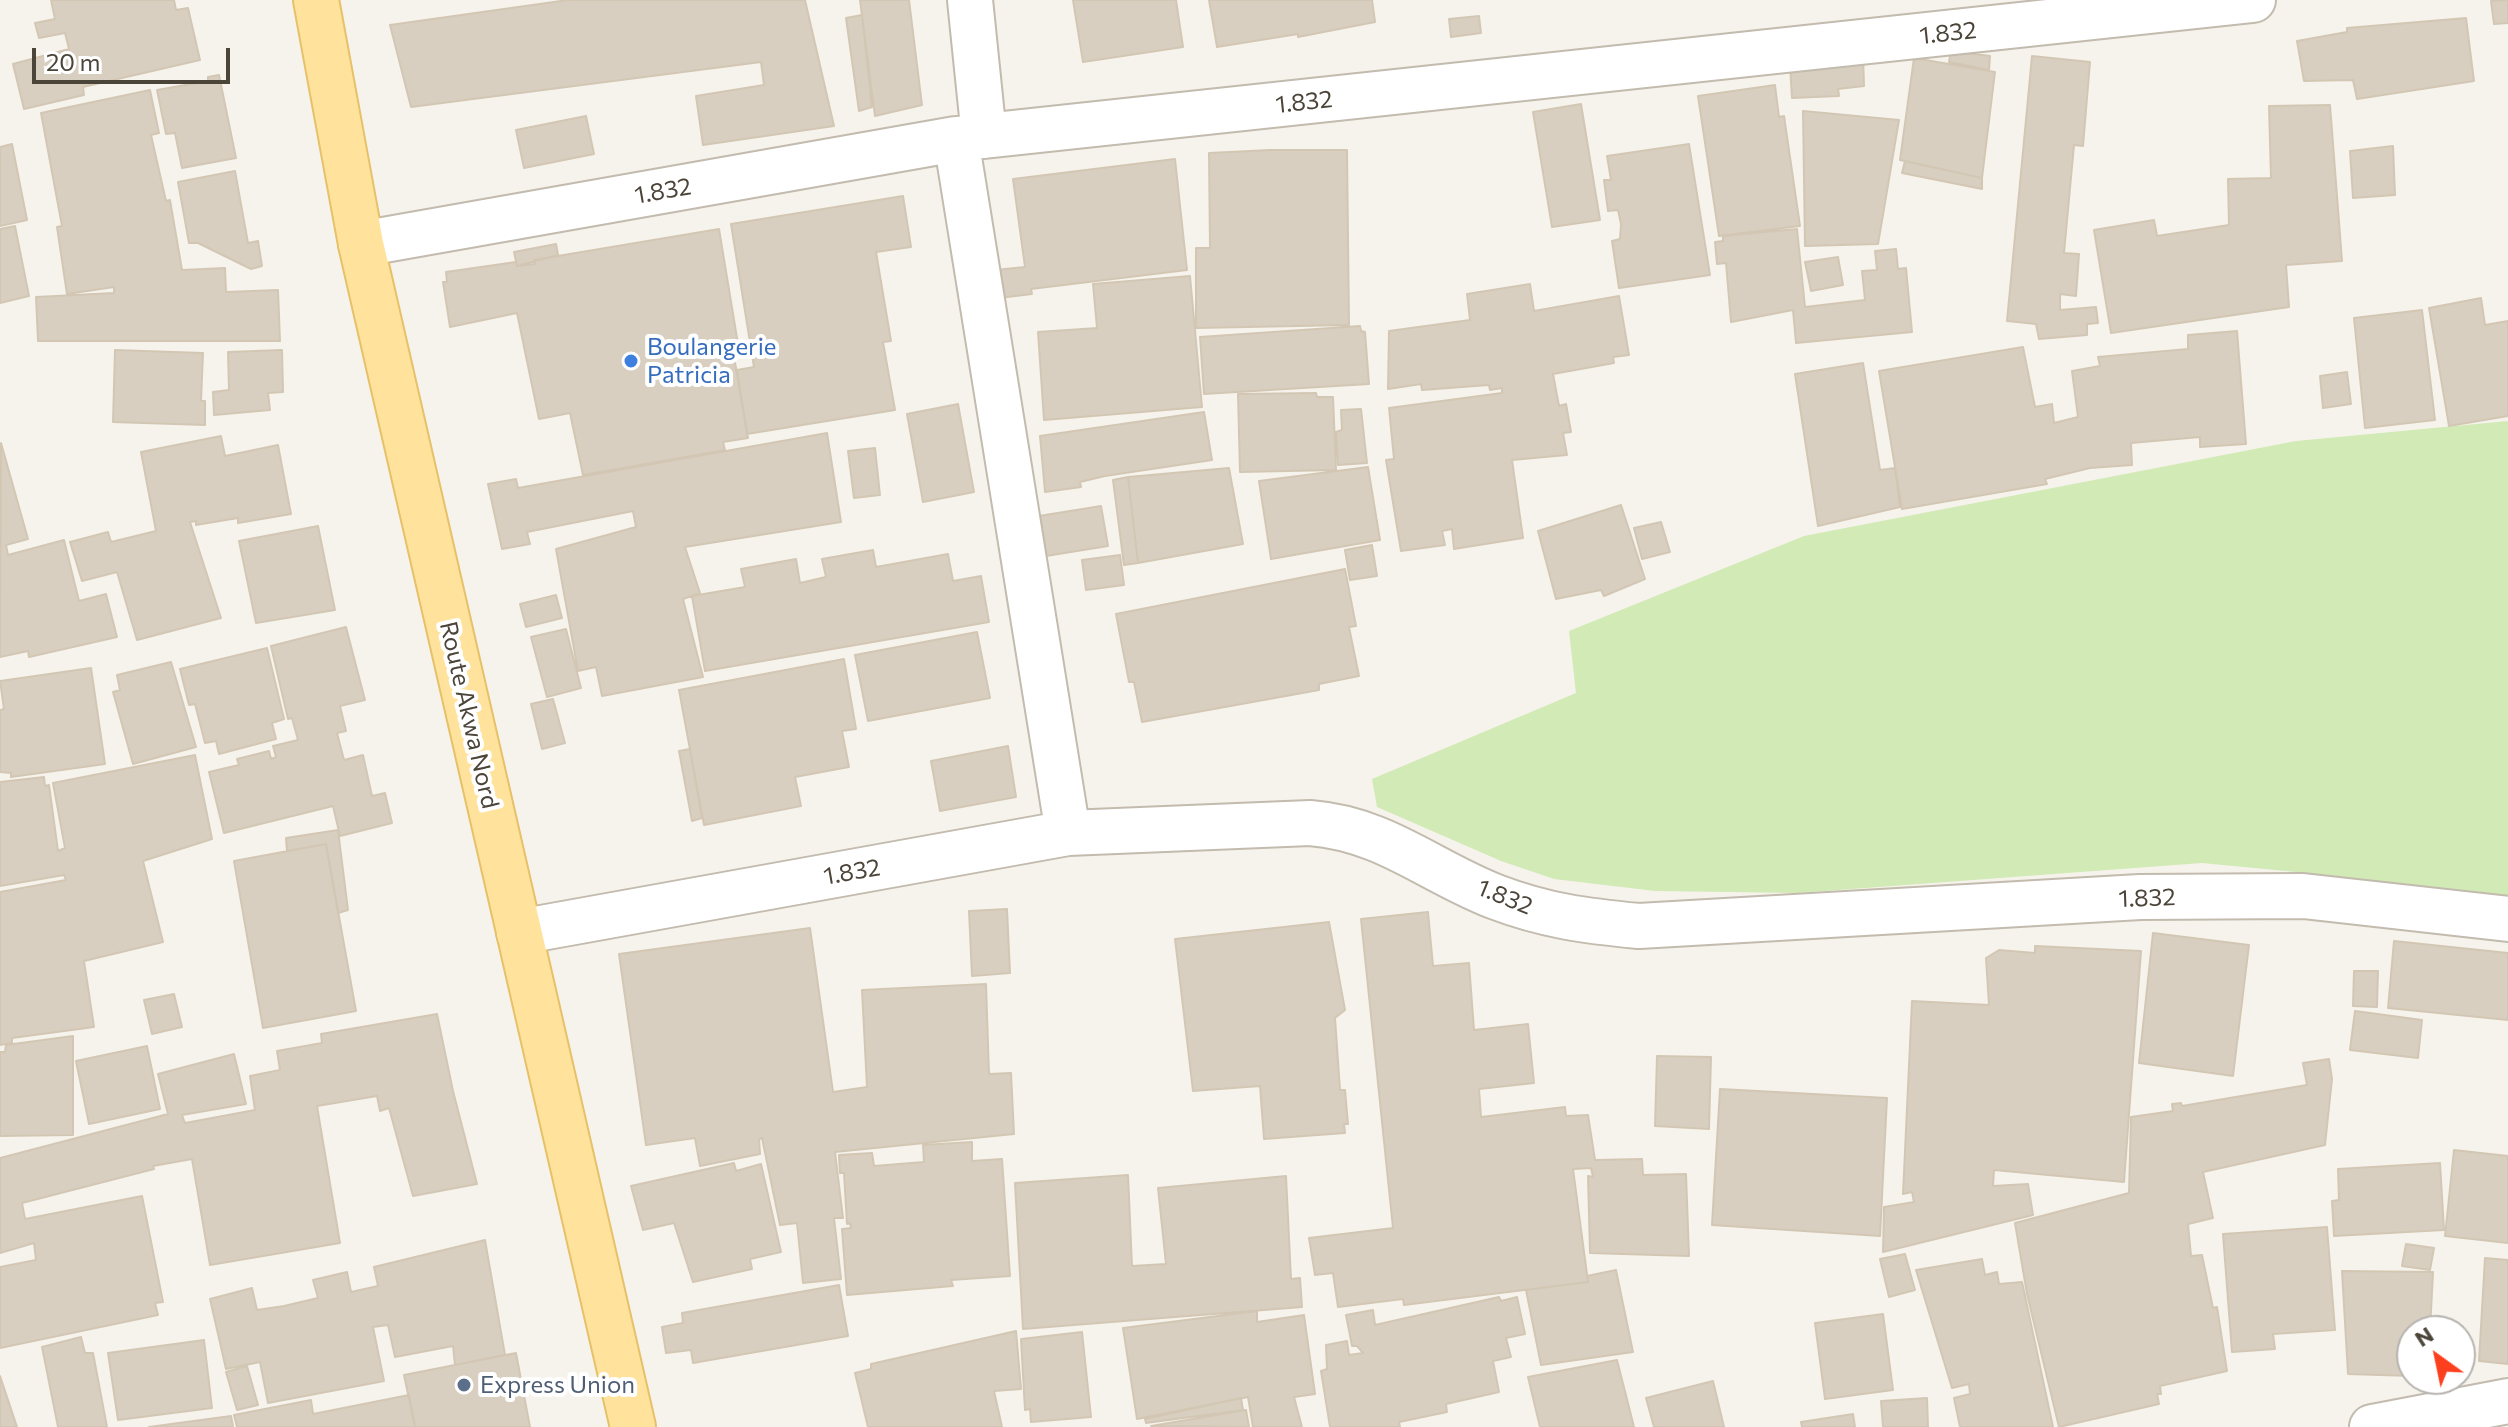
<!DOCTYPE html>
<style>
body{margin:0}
#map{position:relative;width:2508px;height:1427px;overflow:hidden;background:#f6f3ec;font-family:Commissioner,sans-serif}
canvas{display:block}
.north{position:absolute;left:2396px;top:1315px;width:80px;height:80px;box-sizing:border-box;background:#fff;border:2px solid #b7b4b0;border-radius:50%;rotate:327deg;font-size:22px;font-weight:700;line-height:32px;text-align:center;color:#4b4439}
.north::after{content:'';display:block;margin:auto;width:28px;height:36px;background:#fc3f1d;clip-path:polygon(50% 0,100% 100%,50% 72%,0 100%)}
.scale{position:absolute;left:32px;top:48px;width:198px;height:36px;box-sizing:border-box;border:4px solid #4b4439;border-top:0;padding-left:10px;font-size:24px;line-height:28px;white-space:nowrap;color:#4b4439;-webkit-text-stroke:6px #fff;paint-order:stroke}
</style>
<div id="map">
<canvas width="2508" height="1427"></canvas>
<div class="north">N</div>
<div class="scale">20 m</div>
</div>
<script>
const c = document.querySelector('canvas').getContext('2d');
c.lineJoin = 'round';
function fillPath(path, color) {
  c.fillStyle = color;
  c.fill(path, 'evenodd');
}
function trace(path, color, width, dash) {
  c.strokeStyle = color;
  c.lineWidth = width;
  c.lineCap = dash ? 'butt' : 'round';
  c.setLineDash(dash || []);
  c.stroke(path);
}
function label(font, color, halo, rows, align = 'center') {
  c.font = font + ' Commissioner,sans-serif';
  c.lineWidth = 8;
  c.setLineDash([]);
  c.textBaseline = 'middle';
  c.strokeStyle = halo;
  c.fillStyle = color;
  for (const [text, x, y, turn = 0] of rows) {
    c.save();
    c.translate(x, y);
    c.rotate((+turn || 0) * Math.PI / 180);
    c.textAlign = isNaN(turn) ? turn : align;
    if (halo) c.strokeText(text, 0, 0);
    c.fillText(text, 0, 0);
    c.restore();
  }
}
fillPath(new Path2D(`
 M2508 421V904L2317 874 2202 863 1798 893 1655 891 1554 879 1501 861 1377 807 1372 779 1576 693 1569 631 1804 536 2296 441Z`), '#d2eab5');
const building = new Path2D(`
 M51 0H174L176 10 188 8 200 60 83 87 84 95 24 109 13 64 69 49 65 33 39 38 35 23 55 19Z
 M568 0H805L834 126 703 145 696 96 764 85 761 62 411 107 390 25Z
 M860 0H909L922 105 875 116Z
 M1073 0H1176L1183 47 1083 62Z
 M1209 0H1372L1375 22 1298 37V34L1217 47Z
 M2508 0V23L2494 24 2491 1Z
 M862 15 872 107 859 111 846 18Z
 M1479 16 1481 33 1451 37 1449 19Z
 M2466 18 2474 81 2357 99 2353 80 2304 81 2297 41 2347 32V28Z
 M1951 51 1990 56 1989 70 1949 62Z
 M1863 55 1864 86 1838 89 1839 96 1792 98 1790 65Z
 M2032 56 2090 62 2083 146 2074 145 2064 253 2079 254 2076 296 2060 294V310L2096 307 2098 323 2087 324V335L2039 339 2036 324 2007 321Z
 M1914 58 1995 72 1982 178 1900 160Z
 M219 75 236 158 182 168 175 133 166 134 157 90 208 81V77Z
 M1775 85 1779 117 1784 116 1800 226 1719 236 1698 96Z
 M150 90 159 133 151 135 166 201 170 200 182 270 225 268 226 292 278 290 280 341H38L36 297 114 293V287L67 294 57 227 62 226 41 113Z
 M1581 104 1600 220 1552 227 1533 112Z
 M2330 105 2342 261 2286 265 2289 307 2111 333 2094 230 2154 220 2157 236 2229 225 2228 179 2271 178 2269 106Z
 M1803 111 1899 120 1878 244 1805 246Z
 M586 116 594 154 524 168 516 130Z
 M12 144 27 220 0 226V147Z
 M1689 144 1710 275 1619 288 1612 241 1620 239 1621 224 1618 210 1608 211 1604 180H1611L1607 156Z
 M2393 146 2395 195 2353 198 2350 151Z
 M1270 150H1347L1349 325 1196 328V248H1210L1209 153Z
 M1175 159 1187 270 1031 289 1032 294 999 298 995 270 1025 267 1013 179Z
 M1905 161 1982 178V189L1902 173Z
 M235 171 248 243 258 241 262 266 251 269 198 243H189L178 182Z
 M903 196 911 247 876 252 891 341 883 342 895 410 747 434 737 370 754 367 731 224Z
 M15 226 29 296 0 303V229Z
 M719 229 739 350 733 351 748 438 723 442 725 450 583 475 570 413 539 419 517 313 450 327 443 282H447L446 272 516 262 517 266 535 264 534 260Z
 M1797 229 1805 307 1865 300 1862 271 1877 270 1875 251 1896 249 1898 269 1906 268 1912 332 1796 343 1793 310 1731 322 1726 263 1717 264 1715 242 1723 241V236Z
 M556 244 558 255 517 266 514 252Z
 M1838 257 1843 285 1811 291 1805 262Z
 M1190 276 1202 407 1044 420 1038 332 1097 328 1093 284Z
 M1530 284 1534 311 1619 296 1629 355 1613 357 1614 363 1553 374 1559 406 1566 404 1571 432 1563 433 1567 455 1512 460 1523 538 1454 549 1452 529 1442 531 1445 545 1401 551 1386 460 1394 459 1389 408 1502 393V388L1490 390 1489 385 1422 390 1421 384 1388 389 1389 331 1470 320 1467 294Z
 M2481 298 2485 325 2508 321V416L2449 426 2429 308Z
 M2422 310 2435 420 2365 428 2354 318Z
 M1360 326 1361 331 1365 332 1369 384 1204 394 1200 337Z
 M2237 331 2246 444 2200 447V437L2131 443 2132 465 2090 468 2045 479 2047 484 1902 509 1879 371 2023 347 2035 407 2052 404 2054 423 2078 417 2072 371 2100 366 2098 357 2188 349V335Z
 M115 350 203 353 201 401H205V425L113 422Z
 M282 350 283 392 268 393 270 410 214 415 213 392 229 390 228 352Z
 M1863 363 1880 470 1895 468 1900 507 1818 526 1795 374Z
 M2347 372 2351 404 2323 408 2320 376Z
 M1316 393 1317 397H1333L1336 470 1240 472 1238 394Z
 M958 404 974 492 923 502 907 414Z
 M1361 409 1367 463 1338 465 1336 432 1342 430 1341 410Z
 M1204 412 1212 460 1105 476 1080 482 1081 487 1045 492 1040 436Z
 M827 433 841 522 685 547 700 593 683 599 703 677 602 696 596 667 578 671 556 549 636 527 633 511 527 532 530 544 502 549 488 484 516 479 518 488Z
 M221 436 225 456 278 445 291 514 238 523V518L196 525V521L190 522 221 618 137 640 117 572 82 581 70 542 108 532 111 542 156 531 141 452Z
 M1 443 28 539 6 545 8 555 64 540 79 601 106 594 117 637 29 657 28 651 0 657Z
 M875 448 880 495 854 498 848 451Z
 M1368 467 1380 540 1271 559 1259 481Z
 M1229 468 1243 544 1138 563 1128 477Z
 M1128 477 1138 563 1124 565 1113 480Z
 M1621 505 1645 579 1604 596 1601 590 1556 599 1538 531Z
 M1101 506 1108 546 1046 556 1039 516Z
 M1661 522 1670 552 1642 559 1634 528Z
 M318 526 335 610 256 623 239 541Z
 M1372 545 1377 576 1350 580 1345 550Z
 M873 550 876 567 948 554 953 581 981 576 989 622 705 671 692 596 745 587 741 569 796 559 800 583 826 577 822 559Z
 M1120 555 1124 585 1086 590 1082 560Z
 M1345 569 1356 626 1349 627 1359 676 1319 684V690L1142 722 1134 682H1129L1116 614Z
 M556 595 562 618 526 627 520 604Z
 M346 627 365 700 340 706 346 731 337 733 344 760 363 755 372 796 385 793 392 823 340 836 333 806 224 833 209 772 239 765 237 759 269 751 271 759 276 757 273 746 298 740 292 718 288 719 271 646Z
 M566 629 581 688 547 697 531 637Z
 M977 632 990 698 868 721 855 655Z
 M267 648 284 719 272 723 276 739 219 754 216 741 205 743 195 704 189 705 180 669Z
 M844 659 856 729 842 731 849 767 795 777 801 806 704 825 679 690Z
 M171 662 196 747 133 764 113 692 120 690 117 675Z
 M91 668 105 764 11 777V773L0 772V710L4 709 0 681Z
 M553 699 565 743 542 749 531 704Z
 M1008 746 1016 797 940 811 931 761Z
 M690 749 702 818 692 821 679 751Z
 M195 755 212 839 143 861 163 942 84 961 94 1027 12 1038V1043L0 1045V892L66 880 64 875 0 886V782L44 777 45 786 49 785 58 851 65 848 53 783Z
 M338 830 348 910 338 913 326 844 287 851 286 838Z
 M326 844 356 1011 263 1028 234 861Z
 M1007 909 1010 973 972 976 969 911Z
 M1428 912 1433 966 1469 963 1474 1030 1528 1024 1534 1083 1479 1089 1481 1117 1565 1107 1566 1116 1588 1115 1595 1160 1642 1159 1643 1175 1686 1174 1689 1256 1590 1253 1588 1176 1593 1177 1591 1168 1573 1169 1588 1282 1404 1305 1403 1299 1338 1307 1333 1273 1315 1275 1309 1238 1393 1228 1361 919Z
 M1329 922 1345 1010 1335 1018 1340 1090H1345L1348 1124H1344L1345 1133 1264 1139 1260 1086 1193 1091 1175 939Z
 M810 928 833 1092 867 1087 862 990 986 984 989 1074 1011 1073 1014 1134 835 1152 843 1218H834L841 1279 803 1283 797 1223 780 1225 762 1138 759 1139 760 1154 700 1166 695 1138 646 1145 619 954Z
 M2153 933 2249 945 2233 1076 2139 1063Z
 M2394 941 2508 953V1020L2388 1008Z
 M2035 946 2141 951 2124 1182 1994 1170 1993 1186 2028 1184 2033 1215 1883 1252 1884 1207 1914 1202 1912 1192 1903 1194 1912 1001 1989 1005 1986 958 1999 950 2035 953Z
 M2354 971H2378L2377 1007 2353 1006Z
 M174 994 182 1027 152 1034 144 1000Z
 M2355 1011 2422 1020 2418 1058 2350 1050Z
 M437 1014 453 1091 477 1184 413 1196 389 1108 380 1111 377 1096 317 1106 340 1243 210 1265 192 1159 153 1166 154 1169 22 1203 25 1219 142 1196 163 1302 155 1303 158 1315 0 1348V1267L36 1260 34 1243 0 1253V1158L168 1114 158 1074 234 1054 246 1104 182 1115 185 1123 255 1110 250 1076 280 1070 277 1051 322 1043 321 1034Z
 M73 1036V1135L0 1136V1052H5L6 1045Z
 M147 1046 160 1109 89 1124 76 1061Z
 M1657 1056 1711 1057 1709 1129 1655 1126Z
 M2329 1059 2332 1079 2325 1145 2203 1172 2213 1218 2188 1224 2191 1256 2202 1255 2213 1308 2217 1307 2227 1371 2160 1386 2161 1394H2157L2159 1404 2059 1427 2027 1294 2015 1223 2129 1193 2131 1117 2173 1111 2172 1104 2181 1103 2182 1106 2307 1085 2303 1063Z
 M1720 1089 1887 1098 1880 1236 1712 1225Z
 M972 1142V1161L1002 1159 1010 1276 951 1280 953 1286 847 1295 842 1229 851 1228 850 1223 847 1224 844 1173H840L839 1155 872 1153 874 1166 924 1162 923 1145Z
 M2454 1150 2508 1156V1243L2445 1236Z
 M734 1163 736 1171 761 1164 781 1252 750 1259 752 1269 693 1282 674 1223 643 1230 631 1186Z
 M2440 1163 2444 1230 2334 1236 2332 1201 2339 1200 2338 1169Z
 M1128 1175 1132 1266 1166 1264 1158 1188 1286 1176 1291 1279 1300 1278 1302 1307 1023 1329 1015 1183Z
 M2327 1227 2335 1330 2273 1334 2275 1349 2232 1352 2223 1234Z
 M485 1240 505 1355 455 1365 453 1346 395 1357 388 1325 373 1327 384 1381 268 1403 260 1362 226 1369 210 1299 252 1288 257 1310 284 1306 318 1298 313 1280 347 1272 351 1292 378 1286 374 1267Z
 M2406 1244 2434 1248 2430 1270 2402 1266Z
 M1905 1254 1915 1290 1889 1297 1880 1259Z
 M2485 1258 2508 1260V1364L2479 1361Z
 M1982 1259 1985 1275 1997 1272 1999 1284 2022 1282 2053 1427H1960L1954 1398 1970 1394 1969 1384 1952 1388 1916 1270Z
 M1616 1270 1633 1352 1541 1365 1526 1290 1588 1282 1587 1276Z
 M2342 1271 2433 1272 2430 1331H2412V1376L2348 1374Z
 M839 1285 848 1336 693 1363 691 1350 666 1353 662 1327 683 1323 682 1313Z
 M1499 1297 1501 1301 1517 1297 1525 1334 1506 1338 1511 1357 1493 1361 1499 1392 1446 1404 1447 1412 1399 1422 1400 1427H1330L1321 1371 1327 1369 1326 1345 1347 1341 1349 1355 1363 1353 1357 1346H1352L1346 1315 1373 1310 1375 1325Z
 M1257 1311V1322L1304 1315 1315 1394 1294 1397 1302 1427H1253L1248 1397 1137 1419 1123 1328Z
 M1883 1314 1893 1390 1825 1399 1815 1323Z
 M1016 1331 1021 1389 994 1391 1002 1427H868L855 1373 871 1369V1364Z
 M1082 1332 1091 1417 1031 1422 1030 1409 1025 1410 1021 1339Z
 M81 1337 85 1353H93L107 1427H58L42 1347Z
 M204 1340 212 1408 118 1420 108 1353Z
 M516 1353 530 1427H415L404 1375Z
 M1617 1360 1634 1427H1540L1528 1377Z
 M247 1366 258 1405 237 1410 226 1372Z
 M0 1376 17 1427H0Z
 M1713 1381 1724 1427H1654L1646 1398Z
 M409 1395 415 1427H237L234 1415 311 1400 313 1414Z
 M1241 1398 1243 1410 1146 1423 1145 1419Z
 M1927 1398 1928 1427H1883L1881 1401Z
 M1246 1410 1249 1427 1151 1426Z
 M1853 1414 1855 1427H1802L1801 1422Z
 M231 1416 233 1427H149Z`);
fillPath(building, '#d8cfc1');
trace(building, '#d3c7b4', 2);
const minor = new Path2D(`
 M970 0 984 136
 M956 139 1068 833
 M361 244 956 139 2253 0
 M519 932 1068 833 1310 823C1385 829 1429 871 1496 897 1546 916 1586 921 1639 926L2140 897 2303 896 2508 919
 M2372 1427 2508 1401`);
const primary = new Path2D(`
 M316 0 361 244 633 1427`);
trace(minor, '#c2bbae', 48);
trace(primary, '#e6c16a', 48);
trace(minor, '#fff', 44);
trace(primary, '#ffe39c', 44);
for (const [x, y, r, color] of [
 [631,361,8,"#3f7fe0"],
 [464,1385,8,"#5c6f8a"]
]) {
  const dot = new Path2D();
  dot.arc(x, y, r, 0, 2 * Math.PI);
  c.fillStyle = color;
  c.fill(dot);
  trace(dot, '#fff', 3);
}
label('24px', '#4b4439', '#fff', [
 ["1.832",1948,33,-6],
 ["1.832",1304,102,-6],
 ["1.832",663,191,-10],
 ["Route Akwa Nord",469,715,77],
 ["1.832",852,872,-10],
 ["1.832",1505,897,22],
 ["1.832",2147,898,-2]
]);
label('24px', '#366cbe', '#fff', [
 ["Boulangerie",647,347],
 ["Patricia",647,375]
], 'left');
label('24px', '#4e5e75', '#fff', [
 ["Express Union",480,1385]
], 'left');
</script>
